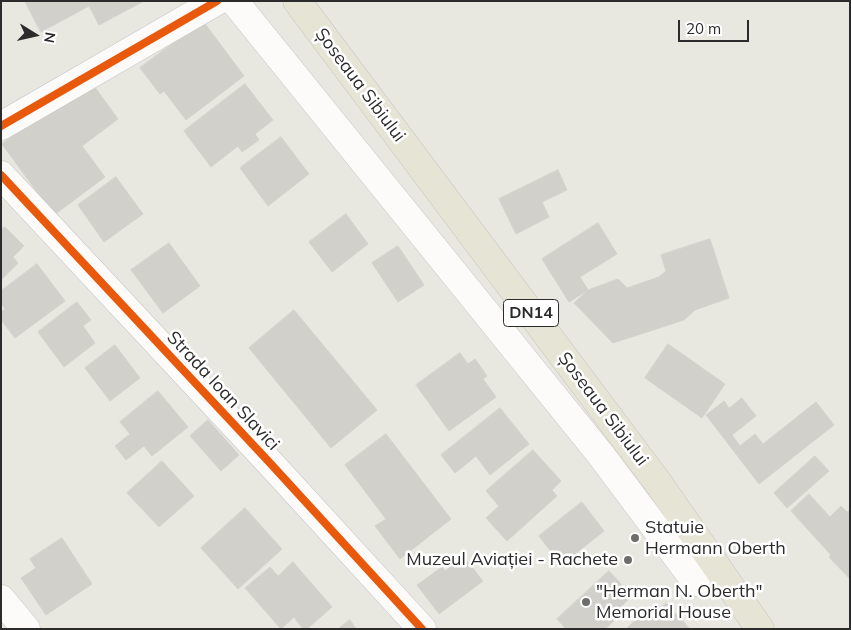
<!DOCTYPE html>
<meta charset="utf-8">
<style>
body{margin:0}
#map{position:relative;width:851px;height:630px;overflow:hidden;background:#e8e7e0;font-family:Mulish,sans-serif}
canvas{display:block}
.frame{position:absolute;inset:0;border:2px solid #2b2b2b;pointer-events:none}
.north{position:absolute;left:10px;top:10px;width:50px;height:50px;-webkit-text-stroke:4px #fff;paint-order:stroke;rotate:100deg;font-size:14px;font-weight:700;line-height:20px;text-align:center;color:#2b2b2b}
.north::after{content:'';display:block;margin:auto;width:18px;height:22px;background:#2b2b2b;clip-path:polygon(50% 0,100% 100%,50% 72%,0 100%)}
.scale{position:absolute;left:678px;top:20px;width:71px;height:22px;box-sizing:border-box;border:2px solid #2b2b2b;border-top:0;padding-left:6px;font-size:15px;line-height:18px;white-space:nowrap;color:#2b2b2b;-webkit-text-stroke:4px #fff;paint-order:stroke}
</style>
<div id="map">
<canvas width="851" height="630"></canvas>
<div class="frame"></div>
<div class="north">N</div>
<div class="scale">20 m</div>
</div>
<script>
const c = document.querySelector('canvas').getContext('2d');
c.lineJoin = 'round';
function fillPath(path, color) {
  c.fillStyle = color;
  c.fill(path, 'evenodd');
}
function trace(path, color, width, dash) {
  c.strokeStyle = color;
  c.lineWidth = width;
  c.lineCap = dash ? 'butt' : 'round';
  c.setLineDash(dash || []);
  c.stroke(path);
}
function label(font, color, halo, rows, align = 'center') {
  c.font = font + ' Mulish,sans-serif';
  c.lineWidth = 5;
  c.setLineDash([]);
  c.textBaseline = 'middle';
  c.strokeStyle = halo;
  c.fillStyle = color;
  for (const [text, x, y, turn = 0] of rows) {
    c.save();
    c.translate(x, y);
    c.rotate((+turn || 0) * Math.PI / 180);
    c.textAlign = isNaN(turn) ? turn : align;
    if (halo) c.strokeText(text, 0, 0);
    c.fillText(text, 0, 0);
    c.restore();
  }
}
const building = new Path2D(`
 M25 1H144L99 25 89 6 41 32Z
 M203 21 244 76 186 120 164 91 160 94 140 68Z
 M89 79 118 119 82 146 105 177 54 215 2 144Z
 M245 84 273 120 255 134 259 140 242 152 238 146 211 167 184 131Z
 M281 137 309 174 268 206 240 168Z
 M558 170 567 190 542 202 549 217 516 234 499 199Z
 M116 177 143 214 104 242 78 205Z
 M346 214 368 244 332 272 309 242Z
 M598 223 617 254 580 277 588 290 569 302 542 259Z
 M5 227 24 246 13 257 18 263 1 280V230Z
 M710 239 729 298 695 310 684 320 613 343 574 303 588 290 618 279 627 288 659 277 666 271 661 255Z
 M169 243 200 286 163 313 131 270Z
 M398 246 424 285 398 302 372 263Z
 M37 264 65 301 15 338 1 320V312L5 309 1 303V291Z
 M77 302 91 320 83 326 95 343 64 367 38 332Z
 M294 310 377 410 331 448 249 348Z
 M668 344 725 384 702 418 645 378Z
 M115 345 140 378 110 401 85 368Z
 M460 353 468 364 475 359 487 376 483 379 496 397 449 431 416 385Z
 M158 391 188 427 152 456 144 446 126 460 115 446 130 434 120 422Z
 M742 398 756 416 732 435 740 446 755 434 763 444 816 402 834 425 759 484 706 415 724 401 729 408Z
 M500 408 529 444 490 475 476 456 455 473 441 455Z
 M208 420 239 455 221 471 190 436Z
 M386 434 451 519 400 559 375 526 386 519 345 465Z
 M533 450 561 481 552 490 557 496 507 541 486 518 499 506 486 491Z
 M815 456 829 471 787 508 774 493Z
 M162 461 194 496 159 527 127 493Z
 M809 494 830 517 841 506 847 512 850 510V579L829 557 831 555 791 511Z
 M582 502 604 531 561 565 539 536Z
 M245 508 282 549 238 589 201 548Z
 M62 538 92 584 46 615 21 578 36 568 30 559Z
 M464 557 483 581 439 614 417 585 442 567 445 571Z
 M293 562 332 607 307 629H303L294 617 281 629 245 588 270 567 278 576Z
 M609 571 632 596 610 617 614 621 605 629H566L557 619Z
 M666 603 690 629H626L644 612 651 618Z
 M350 620 356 629H338Z`);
fillPath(building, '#d1d0cb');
trace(building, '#d3d2cd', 1);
const minor = new Path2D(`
 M234 1 601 455 696 582
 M1 126 217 1
 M1 175 270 463 422 629
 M1 599 26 629`);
const major = new Path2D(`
 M297 1 659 484 760 629`);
trace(minor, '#c6c6c5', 29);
trace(major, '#c5c4c1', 29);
trace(minor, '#fcfbfa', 28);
trace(major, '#e5e4d5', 28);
trace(new Path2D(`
 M1 126 217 1
 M1 175 270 463 422 629`), '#e8590c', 8);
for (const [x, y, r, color] of [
 [635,538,5,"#6d6d6a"],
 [628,560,5,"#6d6d6a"],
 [586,602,5,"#6d6d6a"]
]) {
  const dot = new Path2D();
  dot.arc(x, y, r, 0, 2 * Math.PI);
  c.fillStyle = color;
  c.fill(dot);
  trace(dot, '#fff', 2);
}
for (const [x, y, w] of [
 [531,313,55]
]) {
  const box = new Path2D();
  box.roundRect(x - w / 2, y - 13.5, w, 27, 4);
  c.fillStyle = '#fff';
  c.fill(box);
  trace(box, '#2b2b2b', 1);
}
label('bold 16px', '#2b2b2b', null, [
 ["DN14",531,313]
]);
label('18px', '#2b2b2b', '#fff', [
 ["Șoseaua Sibiului",360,85,53],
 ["Strada Ioan Slavici",223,391,47],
 ["Șoseaua Sibiului",603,409,53]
]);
label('18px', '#2b2b2b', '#fff', [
 ["Statuie",645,528],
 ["Hermann Oberth",645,549],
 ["Muzeul Aviației - Rachete",618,560,"right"],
 ["\"Herman N. Oberth\"",596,592],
 ["Memorial House",596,613]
], 'left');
</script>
